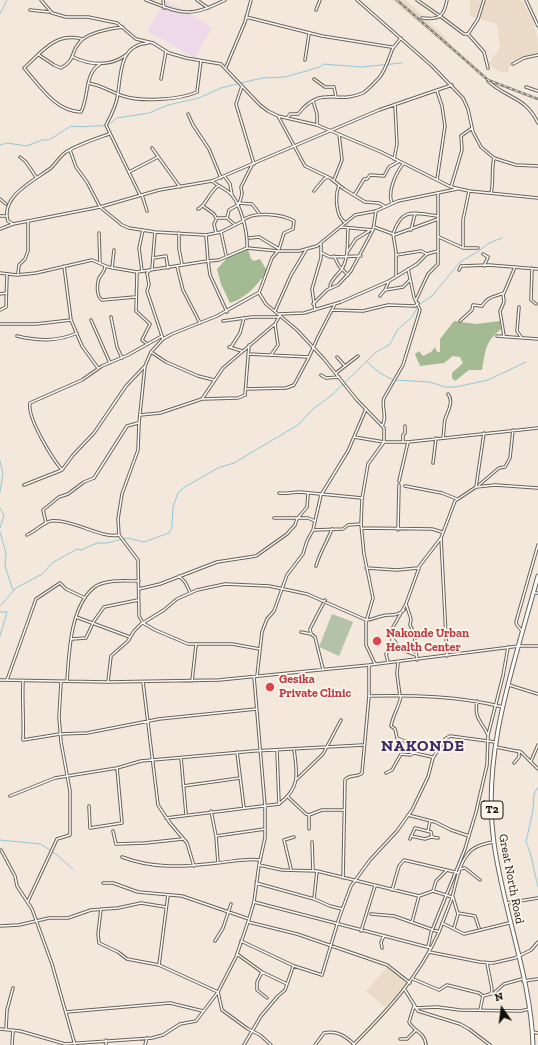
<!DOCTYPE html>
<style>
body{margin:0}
#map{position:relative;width:538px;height:1045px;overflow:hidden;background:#f3e8db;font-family:"Zilla Slab",serif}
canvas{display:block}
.north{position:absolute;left:482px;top:989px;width:40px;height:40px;-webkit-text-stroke:3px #fef6ec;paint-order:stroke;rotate:346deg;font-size:11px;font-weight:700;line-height:16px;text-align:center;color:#13100b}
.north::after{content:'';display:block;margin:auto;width:14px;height:18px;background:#13100b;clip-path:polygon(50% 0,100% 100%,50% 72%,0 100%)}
</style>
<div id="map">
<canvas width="538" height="1045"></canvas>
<div class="north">N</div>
</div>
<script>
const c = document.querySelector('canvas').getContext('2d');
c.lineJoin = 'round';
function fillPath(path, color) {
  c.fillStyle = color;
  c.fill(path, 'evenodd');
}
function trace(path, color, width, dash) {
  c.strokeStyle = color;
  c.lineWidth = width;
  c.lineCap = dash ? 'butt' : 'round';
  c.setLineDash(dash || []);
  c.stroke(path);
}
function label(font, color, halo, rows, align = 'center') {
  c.font = font + ' "Zilla Slab",serif';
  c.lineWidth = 3.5;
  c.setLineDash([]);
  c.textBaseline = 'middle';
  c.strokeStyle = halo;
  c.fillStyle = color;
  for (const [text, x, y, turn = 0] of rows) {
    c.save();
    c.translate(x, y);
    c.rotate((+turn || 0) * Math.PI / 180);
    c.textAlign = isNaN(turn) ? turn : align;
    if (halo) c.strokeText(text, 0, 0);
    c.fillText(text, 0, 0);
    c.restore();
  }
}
fillPath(new Path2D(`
 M392 0H406L442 34 452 46 450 49Z
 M470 0H522L533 21 538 42V56L526 57 509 67 508 72H502L495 69 489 63 500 48 497 24 470 16Z
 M387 967 408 984 385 1007 366 991Z`), '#eadbc8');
fillPath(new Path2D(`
 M165 0 212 27 195 58 147 31Z`), '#edd9e9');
fillPath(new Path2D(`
 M332 614 353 622 339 656 319 647Z`), '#b3c2a8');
fillPath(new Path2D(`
 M248 249 251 259 254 261 260 259 267 271C257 285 247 298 230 303L221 284 217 269 229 256Z
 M454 321 476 324 500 321 501 329C484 343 486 350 482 370H469L455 381 452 378V373L463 363 460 357 453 356 444 363 420 366 415 354 419 351 423 356 431 352 435 347 437 352H440V339Z`), '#a4ba93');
trace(new Path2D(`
 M0 14 7 0
 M240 83 263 78 285 77 320 67 323 64 361 67 402 63
 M0 145 7 143 27 146 42 140H49L71 126C82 128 95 125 107 126L117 118 149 113 168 105 199 98 221 88 237 84
 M420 304 432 296 460 262 479 251 489 243 502 238
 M367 362 380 373 393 380
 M394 380 430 382 445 387H456L488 380 526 362
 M0 461 3 474 0 492
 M0 508 4 515 0 528
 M0 532 6 553 5 566 13 590
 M0 606 16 588 42 574 52 563 77 549 81 550 97 543H107L127 538 144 542 169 533 172 527 173 507 178 493 183 488 218 468 234 463 249 454 298 425 313 409 332 395 375 353 390 344 398 329 411 318 418 307
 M0 612H7L0 636
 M538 787 534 794 533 810 526 842 530 852 538 887
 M0 840 41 844 57 855 73 869`), '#92c8d6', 1);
const minor = new Path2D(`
 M41 0 52 13 66 17H88L117 23 136 39 153 43 169 53 186 58 221 64 260 105 268 111 278 116 317 125 381 152 451 187 469 191 538 198
 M146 0C181 13 188 19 225 0
 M163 0 164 8
 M197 0 208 8
 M357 0 432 66 463 98 468 109 473 132 481 147 494 158 503 161 516 165 538 166
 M417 0 440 16
 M526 0 538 26
 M30 10 49 12
 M316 10 320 0
 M440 16 464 34H468L478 19 484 0
 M246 17 322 36 391 47H394L401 38
 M422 18C439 20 444 17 447 0
 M468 34 484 52 488 68
 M82 39C55 32 42 52 24 68 40 86 55 111 81 112 89 98 84 74 100 64
 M39 55 54 65 61 68C76 60 70 53 79 43 86 33 111 28 123 27
 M73 57C89 65 110 67 126 55
 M305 60 309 34
 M513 64 524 58 538 55
 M226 67 245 22 251 0
 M161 79 166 51
 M314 79 325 87H334L336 97
 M488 81C507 99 525 96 538 123
 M88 83C101 85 111 92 123 96 140 102 180 100 197 92L201 61
 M242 86 236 104 254 164
 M526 87 538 91
 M313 101 317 114V125
 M188 114 193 125 209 149 221 178
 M278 116 305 166 330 178 344 189 365 202 379 203 384 206
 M287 118 290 114H298C322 84 336 105 363 93 367 91 375 82 379 78 386 70 389 57 393 48
 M152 148 180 187
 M70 150 76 167 87 182 100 207 122 225 129 228 155 232 206 235 221 232 243 221
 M20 157 26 162 36 177
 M394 159 397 144 395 105
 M129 172 158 157
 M225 177 230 184 232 195
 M334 180 342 160 339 134
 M437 180 445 126 442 106 437 91
 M212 181C218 186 226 189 231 194 241 205 248 233 247 248
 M339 185C335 195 335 217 346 223
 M451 187 462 150 461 136 472 128
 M314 191 324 179 328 177
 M491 193C494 181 491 171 494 158
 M355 194 364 179H367L370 175 384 176 389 167 398 162
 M140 195 106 125C111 116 117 104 118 93 121 72 120 45 148 43
 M142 195 147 211
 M0 199 6 204
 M238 203 252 204 259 213
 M392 203C387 192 396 173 403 164
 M203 206 214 214 216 218H227L234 224
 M198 209C205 207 210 191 218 186
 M0 216H6
 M227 218 229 210 238 205 240 201 242 194 241 187 252 165
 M243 220C254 211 282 214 294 221L293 229 284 233 279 249
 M13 224 8 221C0 196 35 180 51 168 56 163 60 156 66 152 79 144 95 139 109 134
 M341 227 373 230
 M374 227 393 234 396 252V275
 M0 229 13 224 100 207 159 190 212 181 379 110 452 85
 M411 230 415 214
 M221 232 226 255
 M99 233 100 263
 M179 233V249L182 264
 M216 233 214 224 217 218
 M393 234C402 207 413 213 438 216
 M394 235 438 219
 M439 237 463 248H478
 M249 238 259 237 279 249
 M463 248V220L469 191
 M348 251 356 239 369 231
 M322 253 330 257 361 256
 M483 254 488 257 484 266
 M396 255 421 251 427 254
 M334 256 339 266 348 275
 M153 258 166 256 168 268
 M64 266 71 320 82 346 98 368
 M105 266C105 272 102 273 99 278 97 284 96 296 102 300L135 297
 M177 266 183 290 200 323
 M112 268 114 250
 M532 268 531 300 536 304
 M152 269 155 232
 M150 270 147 273 149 285 147 291 163 339
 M459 270 461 266 489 265 538 269
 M142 271 139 248 143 230
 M137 272 136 311 150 324 142 340 146 343
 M0 273 17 275 36 273 92 260 108 267 137 272 208 261 206 235
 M18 274 19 265 25 259 28 251V221
 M330 287C330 280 338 275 342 269 349 257 347 242 348 229
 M385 290 403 287 410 280
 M0 294 6 293
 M503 294 504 302 500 311 504 336
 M380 296 385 290 389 281
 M416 300 428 274 438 264V251
 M313 304 327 290 338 285 351 271 373 230 376 211
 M519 307 517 331 521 337
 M0 310 6 307 7 275
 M315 310 312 289 321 258V244
 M332 310 363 311 388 305 415 306 418 303
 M275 311 291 275 306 250
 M227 312 210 275 208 261 219 260 247 248 278 251
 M279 314 304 313 341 302 389 281 417 264 427 254 438 251V193
 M111 317 117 347 122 358
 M91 320 110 363
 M223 321 252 317H279
 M460 321 472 310 473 305 482 306C488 296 494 297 504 293L515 267
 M0 324H36L71 320
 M17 336C38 341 57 342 77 333
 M497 336C511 337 523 338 538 339
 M229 347 242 351
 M231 347 240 333 244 318
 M151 352 166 362 198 376 214 380
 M248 354 309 357
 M271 355 278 345 275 324
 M145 366 139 423 138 450 122 494 118 519 119 535 138 560 139 616 143 623 155 630 188 644H232L260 649
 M345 366 358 356
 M336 373 345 366 337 357
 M321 375 326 378 339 377
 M246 389 286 388 294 385 309 357 318 337 335 304
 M202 399 238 398 245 395 249 345
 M140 415 160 413 202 399 223 368 275 324 280 315
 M382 426C388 417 381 408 384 398L403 365 420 310 414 297 408 269
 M354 437 384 442H408L538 428
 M443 438C444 432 444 424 445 419 448 411 454 401 448 394
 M403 442V435L405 433V426
 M433 463 436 438
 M62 470C52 458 27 418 30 403L82 380 102 366 128 355 162 336
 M399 481 408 442
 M24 485 62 470 73 455 94 433 126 386 145 366 151 352 163 339 172 334 217 316 258 293
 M479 485 499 468 505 467 510 458 513 430
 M405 486 442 493 457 499
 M476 487 484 433
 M279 493C287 494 292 492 300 492L362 498
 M274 518H308L315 521
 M46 523 43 510 59 497 68 494 84 482 94 478 127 426 138 423
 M362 528 432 529 442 532
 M313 530 343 529 348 525 361 524
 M398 530 399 485
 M27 535C36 531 44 522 51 521 73 519 102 539 119 535
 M316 566C320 552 327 542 332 529
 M366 568 397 570 418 568 441 538
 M179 576 185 582 190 592
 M139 589 160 584 217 562 256 556 287 534 295 525 297 519 307 507 308 494
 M533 593H538
 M406 604 411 619 410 625 414 633 417 660
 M76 617 130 637
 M522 631 517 625 516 622 538 545
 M301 632 311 634 315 637 323 669
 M311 634 310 629 325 600
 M72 639 86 638 94 621 104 607 138 600
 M393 639 400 649 416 655
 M447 656 441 538 455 501 476 487 495 485 538 488
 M388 662 386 654 392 645V629L406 604 419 568
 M398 662 397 674 400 696
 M375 664 366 645V622L373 598 364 554 361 524 362 499 368 464 384 442V428L357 400 324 359 297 330 266 304 259 293 272 258 278 251H299L317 246 355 215 376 211 398 201 457 189
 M257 676 262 632 267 619 274 611 287 575 303 554 307 541 313 530 321 495 348 451 366 409
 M254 677 265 806V838L259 865 254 902 249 919 236 957 218 992 222 1010 248 1029 260 1035 271 1045
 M0 680 108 682 219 680 369 665 519 646H538
 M7 680 36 599 60 583 66 589 85 598
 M23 681C22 701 24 719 23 740L60 734 87 733 159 719 256 709
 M67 681C69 654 70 604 96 586 108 579 126 581 139 581
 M192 681 196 645
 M108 682 111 656 128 641 134 631 141 624 164 610 177 599 197 590 225 584 269 586 307 594 366 620C373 620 376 617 382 616 391 614 396 617 404 610
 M143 682 158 805 170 823 187 843 194 866
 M509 685 538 694
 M369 696C414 695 459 696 503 707
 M401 696C399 707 393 715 391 726L395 729 397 738 407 742 410 752 432 757
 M477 701C474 719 481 720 488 735
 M496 747 521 752 538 769
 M237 752 244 808
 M181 758 186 814
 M531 761 538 745
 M514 763 519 757V751
 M386 773 392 770 401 754 410 755 414 753
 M297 779 323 754 341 720
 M183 786 240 778
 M10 796 55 778 117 768 141 761 254 751 363 745
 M288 797 306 814 309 815 322 810H344
 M279 804C301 787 297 774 294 749
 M89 806 90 828 122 823 117 768
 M211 811 216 836 218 863
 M309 815V829
 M408 815 435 822 451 830 469 836
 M166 818 279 804 277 750
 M113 831 116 844 145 843 183 839
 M428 831 430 821
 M216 836 265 829
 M411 836 425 839 431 837 438 838
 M410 839 415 828 431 832 432 837
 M312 842 313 871
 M1 850 15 876 17 886 32 909 52 964 75 1045
 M122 857C153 869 184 867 217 863 231 862 246 858 260 860
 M259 865 282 870 317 871 419 896 433 891 452 897
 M291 869 284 840 294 837
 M460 869 465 868 480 880
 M343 878 345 780C349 774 357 778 362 773L369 696V665
 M103 883H113L138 892 182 896 249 919
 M256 883 314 899 330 906 342 909
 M392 890 399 866 404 860 459 873
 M433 891 436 881 447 870
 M453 897 458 914 454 928
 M314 899 317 871
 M28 901 57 839 70 835V791L61 742 59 717 61 682
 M254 902 431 948
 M507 903 538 898
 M458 913 475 916 479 928
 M371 914 394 916 439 932
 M248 922 297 934 387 965 410 983
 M412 922 419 896
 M442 923 464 934 509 923
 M0 926 19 925 49 918H68L91 910 118 908 141 903 166 907
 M361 931 375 886
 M215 941 223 928 231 904
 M241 941 294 966 322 975 339 918 351 886 370 860 397 831 412 810 428 777 433 758 445 739 450 736 495 742
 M428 947 431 933 465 849 476 812 487 765 488 735 503 676 508 647
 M382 948 381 942 384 936
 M429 952 480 962 493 963 515 958 531 950 538 942
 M237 954 262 972 257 982V990L267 998
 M487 963 492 989 491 994
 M159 965 168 895
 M262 972 287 984
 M413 979 439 990 447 985 479 993 483 996
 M523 981 538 979
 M405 990 418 1011 460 1024 469 1029 490 1045
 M414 1006 409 1022C414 1032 425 1032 426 1045
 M415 1008 437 1007 460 1010 521 1011 529 1009
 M480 1010 483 996 494 993 504 984 522 979
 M66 1012 170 1003 203 1011
 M0 1029 20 1031 65 1044 152 1038 163 1035 180 1024 196 1021 218 992 159 965 127 959 118 952 99 943 98 934 101 909
 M6 1029 7 1010 13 988
 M532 1032 538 1033
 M400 1039H407L416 1030
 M106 1040V1045
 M12 1045 13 1030
 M145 1045 147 1038
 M244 1045 261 1016 278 996 285 990 293 967
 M315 1045 324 1033C337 1030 345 1036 354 1044
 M353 1045C387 1011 419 977 439 932 443 921 448 909 452 898 456 884 458 867 467 855 473 846 484 844 493 842`);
const trunk = new Path2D(`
 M533 1045C531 978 503 910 494 843 481 752 515 662 538 576`);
trace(minor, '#6a6256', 3.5);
trace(trunk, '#6a6256', 5);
trace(minor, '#fff', 1.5);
trace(trunk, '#fff', 3);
const rail = new Path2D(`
 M397 0 488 80 538 99`);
trace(rail, '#867f76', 2.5);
trace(rail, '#fef6ec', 1, [3]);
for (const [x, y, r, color] of [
 [377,641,5,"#e0444e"],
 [270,687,5,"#e0444e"]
]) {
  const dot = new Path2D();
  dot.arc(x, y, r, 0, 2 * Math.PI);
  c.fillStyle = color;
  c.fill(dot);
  trace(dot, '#fef6ec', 1.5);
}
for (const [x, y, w] of [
 [492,810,22]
]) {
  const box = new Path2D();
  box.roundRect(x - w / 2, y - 9, w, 18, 3);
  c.fillStyle = '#fef6ec';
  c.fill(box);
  trace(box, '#13100b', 1);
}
label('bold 11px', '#13100b', null, [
 ["T2",492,810]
]);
label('bold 12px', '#be3a42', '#fef6ec', [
 ["Nakonde Urban",386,634],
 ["Health Center",386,648],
 ["Gesika",279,680],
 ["Private Clinic",279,694]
], 'left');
label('12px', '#13100b', '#fef6ec', [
 ["Great North Road",511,879,79]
]);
c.letterSpacing = '1px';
label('bold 16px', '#372a65', '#fef6ec', [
 ["NAKONDE",423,746]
]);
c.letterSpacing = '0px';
</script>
